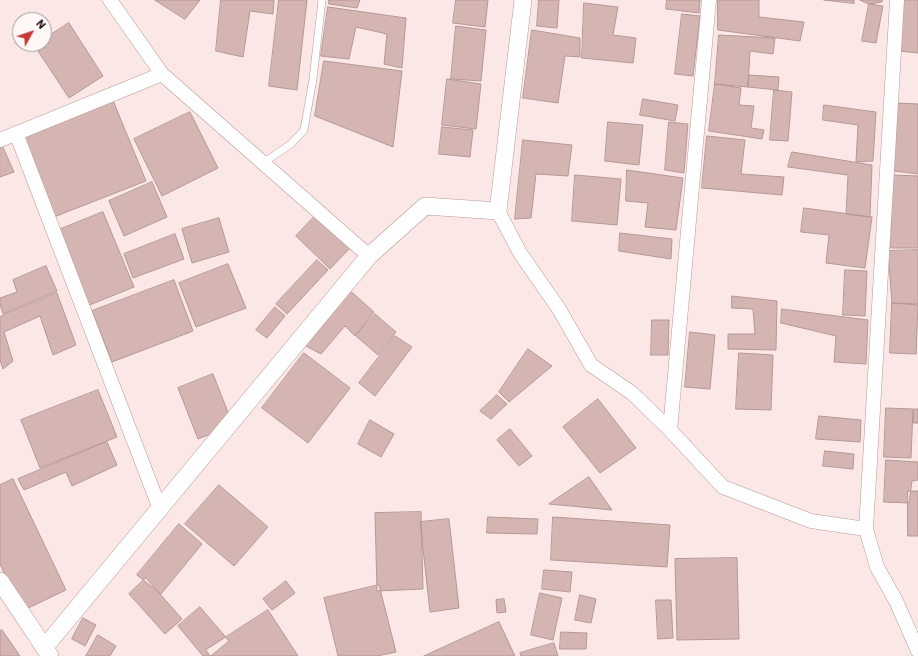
<!DOCTYPE html>
<style>
body{margin:0}
#map{position:relative;width:918px;height:656px;overflow:hidden;background:#fbe8e6;font-family:Roboto,sans-serif}
canvas{display:block}
.north{position:absolute;left:12px;top:12px;width:40px;height:40px;box-sizing:border-box;background:#fff8f8;border:1px solid #a19998;border-radius:50%;rotate:50deg;font-size:11px;font-weight:700;line-height:16px;text-align:center;color:#140a09}
.north::after{content:'';display:block;margin:auto;width:14px;height:18px;background:#c63836;clip-path:polygon(50% 0,100% 100%,50% 72%,0 100%)}
</style>
<div id="map">
<canvas width="918" height="656"></canvas>
<div class="north">N</div>
</div>
<script>
const c = document.querySelector('canvas').getContext('2d');
c.lineJoin = 'round';
function fillPath(path, color) {
  c.fillStyle = color;
  c.fill(path, 'evenodd');
}
function trace(path, color, width, dash) {
  c.strokeStyle = color;
  c.lineWidth = width;
  c.lineCap = dash ? 'butt' : 'round';
  c.setLineDash(dash || []);
  c.stroke(path);
}
const building = new Path2D(`
 M155 0H200L185 19Z
 M221 0H274L273 14 250 11 243 57 216 51Z
 M279 0H307L297 90 269 86Z
 M329 0H360L357 8 329 4Z
 M456 0H488L485 27 453 23Z
 M539 0H559L557 28 537 26Z
 M667 0H700L699 13 666 9Z
 M718 0H759V17L804 22 800 41 718 30Z
 M824 0H854V3Z
 M860 0H882V2L869 4Z
 M902 0H918V53L899 51Z
 M584 3 618 7 613 35 636 38 633 63 582 58Z
 M869 4 883 6 876 43 862 41Z
 M328 7 406 18 402 68 384 64 387 34 356 27 349 59 321 56Z
 M682 14 700 16 693 76 675 74Z
 M69 23 103 76 69 98 34 45 37 44H44V39Z
 M456 26 486 30 481 81 451 79Z
 M532 30 580 38V57L565 56 558 103 523 98Z
 M719 35 775 38 773 54 750 51 748 87 715 84Z
 M324 61 402 71 393 147 315 116Z
 M749 75 779 77 778 90 748 87Z
 M447 79 481 84 476 129 442 125Z
 M715 84 741 88 739 105 754 106 751 128 764 130 762 139 709 131Z
 M774 90 792 92 788 141 770 140Z
 M112 98 146 181 54 217 21 135Z
 M643 99 678 105 675 121 640 115Z
 M896 103 918 104V174L894 171Z
 M824 105 876 112 873 161 856 162 858 125 823 120Z
 M190 112 218 168 162 196 134 139Z
 M608 122 643 125 639 165 605 161Z
 M669 122 688 124 684 173 665 170Z
 M442 127 473 130 470 157 439 154Z
 M707 136 745 140 741 174 784 177 782 195 702 188Z
 M523 140 572 145 568 176 536 174 531 218 515 219Z
 M0 143H1L14 172 0 177Z
 M792 152 872 165 870 217 846 214 848 175 788 167Z
 M627 170 683 178 676 230 645 227 648 203 626 201Z
 M575 175 621 179 617 225 572 221Z
 M893 175 918 176V248H891Z
 M152 182 167 217 124 236 109 201Z
 M804 208 872 217 865 268 826 263 829 235 801 232Z
 M103 212 134 287 87 306 56 231Z
 M316 215 350 248 330 269 296 236Z
 M219 218 229 252 192 263 182 229Z
 M620 233 672 239 671 259 619 251Z
 M175 234 184 259 133 278 124 254Z
 M918 250V304L892 303 888 251Z
 M317 260 328 270 287 314 276 304Z
 M228 264 246 308 196 327 179 283Z
 M46 266 57 291 3 314 0 304V298L17 292 13 280Z
 M845 270 867 271 865 316 843 315Z
 M174 280 193 331 112 362 92 311Z
 M347 288 374 312 355 336 345 326 321 354 306 346Z
 M57 293 76 345 53 355 40 316 4 332 13 361 3 369 0 360V317Z
 M732 296 777 301 776 350 728 349V334H755L753 309 732 308Z
 M892 303 918 305 916 354 890 353Z
 M275 307 285 316 267 338 256 330Z
 M782 309 868 320 866 364 834 362 836 336 781 323Z
 M375 314 396 332 378 355 356 336Z
 M652 320H669L668 355H651Z
 M690 332 715 335 710 389 685 387Z
 M395 336 412 347 375 396 359 383Z
 M528 349 552 366 509 402 499 392Z
 M304 353 350 388 308 443 262 408Z
 M739 353 773 355 771 410 736 409Z
 M213 374 233 425 198 439 178 388Z
 M98 390 117 437 40 468 21 420Z
 M497 395 507 404 491 419 480 411Z
 M598 399 636 448 600 473 563 427Z
 M886 408 913 409 911 458 884 457Z
 M914 409H918V423H914Z
 M819 416 861 420 860 442 816 439Z
 M370 420 394 434 381 457 358 444Z
 M510 429 532 456 519 466 497 440Z
 M107 442 117 465 72 486 66 472 24 490 18 479Z
 M825 451 854 454 853 469 823 466Z
 M886 460 918 462V480L912 481 909 503 884 502Z
 M589 477 612 510 549 504Z
 M13 479 66 590 22 611 0 564V485Z
 M219 485 268 527 234 566 185 524Z
 M908 491H918V536H908Z
 M421 512 423 589 377 591 375 513Z
 M488 517 538 519 537 534 487 533Z
 M553 517 670 525 667 567 551 560Z
 M449 519 459 608 430 612 420 522Z
 M179 524 202 544 161 594 137 575Z
 M737 558 739 639 677 640 675 559Z
 M544 570 572 572 570 592 542 589Z
 M146 578 182 619 165 634 129 594Z
 M286 581 295 593 272 610 263 599Z
 M379 585 396 652 377 656H338L324 598Z
 M540 593 562 598 553 640 531 635Z
 M580 595 596 599 591 623 575 620Z
 M504 599 506 612 497 613 496 600Z
 M656 600H671L673 638 658 639Z
 M200 607 229 641 211 656H203L178 626Z
 M268 610 298 656H210L206 650Z
 M83 618 96 625 85 646 72 639Z
 M499 622 515 656H424Z
 M2 630 20 656H0V631Z
 M561 632 587 633 586 649H560Z
 M98 635 116 646 110 656H86Z
 M554 643 558 656H521L520 653Z`);
fillPath(building, '#d4b5b2');
trace(building, '#b59895', 1);
const service = new Path2D(`
 M263 163 291 144 304 130 313 79 322 0`);
const minor = new Path2D(`
 M110 0 162 74 369 256
 M897 0 866 529 877 567 896 601 918 651
 M16 133 160 509
 M0 140 162 74
 M498 211 520 253 559 309 591 365 632 393 670 430 723 487 811 521 866 529
 M670 430 709 0`);
const tertiary = new Path2D(`
 M0 581 50 656
 M44 648 369 256 425 206 498 211 523 0`);
trace(service, '#b79a97', 8);
trace(minor, '#b79a97', 15);
trace(tertiary, '#b79a97', 18);
trace(service, '#fff', 7);
trace(minor, '#fff', 14);
trace(tertiary, '#fff', 17);
</script>
